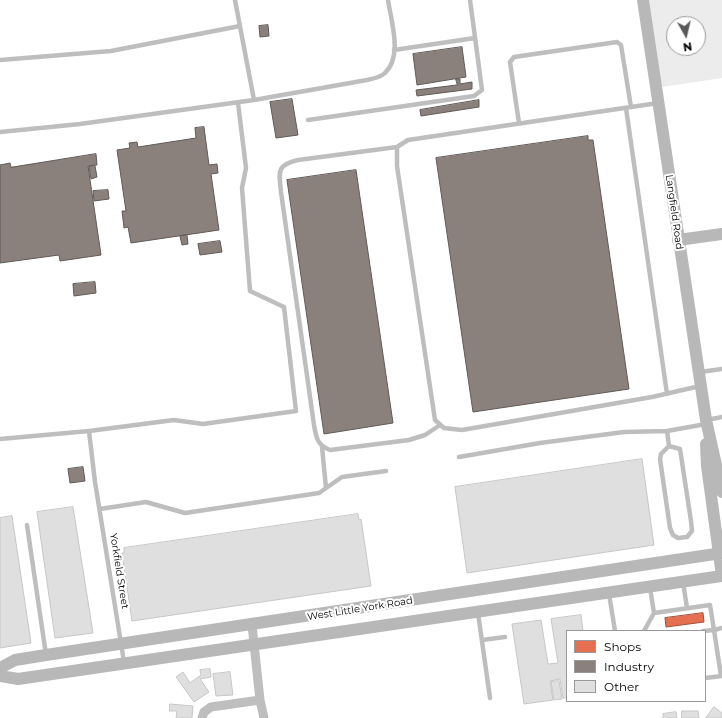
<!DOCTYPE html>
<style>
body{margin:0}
#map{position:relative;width:722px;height:718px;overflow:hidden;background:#fff;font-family:Montserrat,sans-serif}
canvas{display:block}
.legend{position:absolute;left:566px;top:630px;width:140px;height:72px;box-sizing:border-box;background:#fff;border:1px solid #999;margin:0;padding:5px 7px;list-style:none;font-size:12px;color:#000}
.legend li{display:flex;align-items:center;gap:8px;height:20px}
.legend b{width:20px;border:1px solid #999}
.north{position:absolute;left:666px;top:16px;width:40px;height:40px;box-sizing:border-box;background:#fff;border:1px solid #999;border-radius:50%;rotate:172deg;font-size:11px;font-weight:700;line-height:16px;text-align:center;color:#000}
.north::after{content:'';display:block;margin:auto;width:14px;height:18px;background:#595959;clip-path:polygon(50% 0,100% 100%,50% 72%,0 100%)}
</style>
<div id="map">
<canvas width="722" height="718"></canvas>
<ul class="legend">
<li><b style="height:11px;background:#e76f51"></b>Shops</li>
<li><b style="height:11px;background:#8a817c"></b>Industry</li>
<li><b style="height:11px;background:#dfdfdf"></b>Other</li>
</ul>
<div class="north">N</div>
</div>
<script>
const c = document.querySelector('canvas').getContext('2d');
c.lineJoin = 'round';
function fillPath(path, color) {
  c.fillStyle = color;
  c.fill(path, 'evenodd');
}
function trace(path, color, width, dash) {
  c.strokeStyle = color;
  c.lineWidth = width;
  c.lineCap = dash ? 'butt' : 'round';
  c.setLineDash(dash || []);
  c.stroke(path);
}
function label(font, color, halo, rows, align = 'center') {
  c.font = font + ' Montserrat,sans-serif';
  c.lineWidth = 4;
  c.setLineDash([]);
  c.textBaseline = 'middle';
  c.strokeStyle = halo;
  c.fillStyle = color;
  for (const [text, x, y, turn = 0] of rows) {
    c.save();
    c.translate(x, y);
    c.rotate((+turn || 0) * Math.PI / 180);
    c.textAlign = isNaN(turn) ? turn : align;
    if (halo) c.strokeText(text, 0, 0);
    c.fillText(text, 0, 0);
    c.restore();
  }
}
fillPath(new Path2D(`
 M649 0H722V78L662 87ZM674 24H698V48H674Z`), '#ececec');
const shops = new Path2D(`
 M703 613 704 622 666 627 665 618Z`);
fillPath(shops, '#e76f51');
trace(shops, '#a24e39', 1);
const industry = new Path2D(`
 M268 25 269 36 260 37 259 26Z
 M462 47 466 77 417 85 413 54Z
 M456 79H460V84L472 82V89L417 96 416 90 457 85Z
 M292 99 298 135 276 138 270 102Z
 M479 100V107L421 116 420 110Z
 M204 127 209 165 217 164 218 173 211 174 219 230 131 243 128 227 124 228 122 211H126L117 150 130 148 129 143 137 142 138 147 196 138 195 128Z
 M588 136V140H593L629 389 473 412 436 158Z
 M96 154 97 165 88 166 101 255 60 261 59 255 0 263V165L10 163 11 167Z
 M95 166 97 177 91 179 89 167Z
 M356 170 393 423 324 434 287 180Z
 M108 190 109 199 94 201 93 191Z
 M187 235 188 244 182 245 180 236Z
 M220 241 222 252 200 255 198 244Z
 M95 282 96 293 74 296 73 284Z
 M83 467 85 481 70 483 68 469Z`);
fillPath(industry, '#8a817c');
trace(industry, '#615a57', 1);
const building = new Path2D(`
 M642 459 654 545 467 573 455 487Z
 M73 507 93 633 55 638 37 512Z
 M358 514 359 520 361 519 371 586 132 621 122 553H124V548Z
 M12 516 31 643 0 648V518Z
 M581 615 583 631H567V698H563L560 679 550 681 553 700 524 704 512 624 541 620 548 664 558 663 551 619Z
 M210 669 211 677 200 679 209 692 194 702 176 677 183 672 190 683 201 675 200 670Z
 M230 672 233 695 216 696 213 674Z
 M559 681 562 699 554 700 551 682Z
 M170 704 193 706 192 718H176L177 711H170Z
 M714 707 722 713V718H706Z
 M682 711H698L699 718H682Z
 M676 712 677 718H663V714Z`);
fillPath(building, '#dfdfdf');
trace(building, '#c7c7c7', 1);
trace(new Path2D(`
 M394 50 475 38
 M0 60 111 51 240 26
 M254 100 367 80C372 79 381 77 385 73 403 56 391 21 388 0
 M658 103 408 140 397 147V166L435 420 444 428 462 430 652 397 700 386
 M626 108 667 394
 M308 120 474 96 482 90 470 0
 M519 123 510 62 514 57 617 42 621 45 631 107
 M0 132 80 124 254 100 235 0
 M397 147 298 160C276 165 279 172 281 192L314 425C316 437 317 445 330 450L409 440 425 435 440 425
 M700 372 722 369
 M707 420 722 417
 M89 431 174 420 203 424 296 411 284 307 250 291 242 188 246 168 238 103
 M667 431 669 446 680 449 691 521 692 531 687 537 678 538 673 535 670 528 660 459 661 454 669 446
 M0 439 89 431 95 482 124 662
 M322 447 326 488
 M459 457 540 443 624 432 667 431 706 424
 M100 509 146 502 185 513 319 493 342 477 386 471
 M27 525 46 655
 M683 582 687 608
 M609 594 615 631
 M478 613 490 698
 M654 613 710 605 714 630 722 628
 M644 631 654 613 650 588
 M703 631 714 630 721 676
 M482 640 505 637
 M705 678 722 676`), '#bebebe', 4.5);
trace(new Path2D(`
 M252 625 260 700 264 718
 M202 718 204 712 211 707 260 700`), '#bebebe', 9);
trace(new Path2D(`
 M643 0 706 420 722 492
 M678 240 722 234
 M706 444 707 466 722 576
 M0 668 15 660 46 655 722 553
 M0 676 18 679 722 576`), '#b8b8b8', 12);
label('10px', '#000', '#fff', [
 ["Langfield Road",674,212,82],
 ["Yorkfield Street",119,571,81],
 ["West Little York Road",360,609,-9]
]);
</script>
